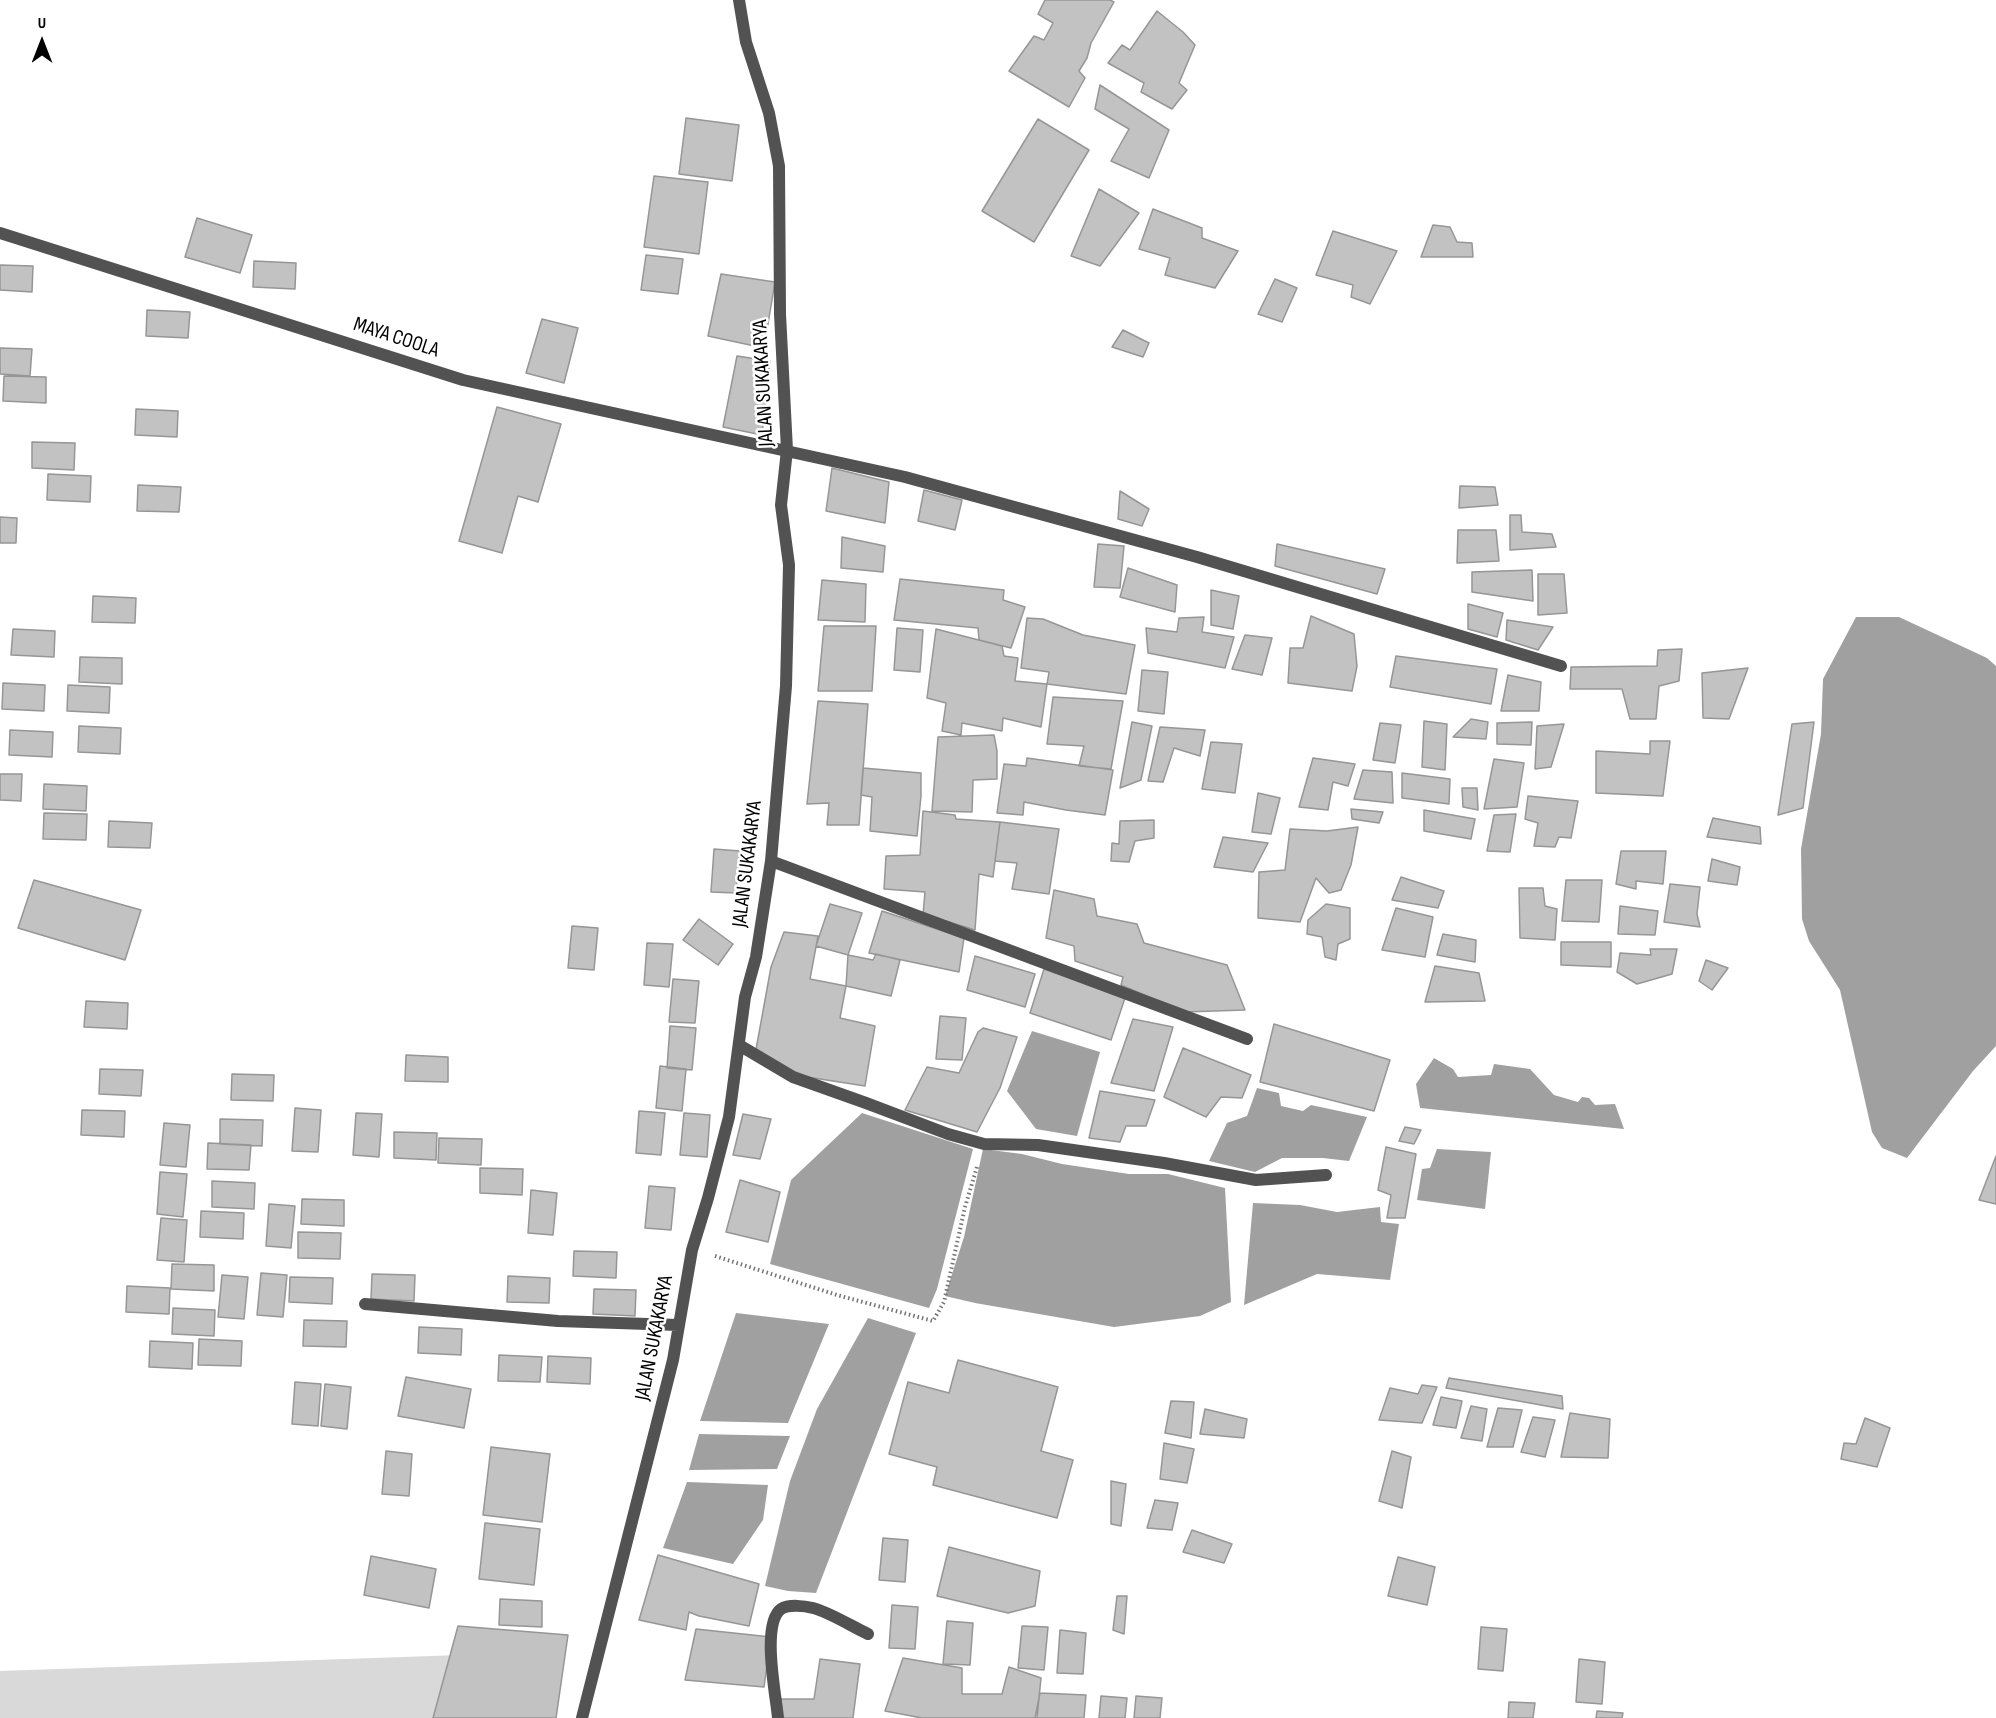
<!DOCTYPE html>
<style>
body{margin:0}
#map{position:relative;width:1996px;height:1718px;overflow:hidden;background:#fff;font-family:"Sofia Sans Condensed",sans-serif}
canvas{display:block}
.north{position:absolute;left:12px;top:12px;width:60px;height:60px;-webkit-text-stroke:4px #fff;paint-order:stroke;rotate:0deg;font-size:16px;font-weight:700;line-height:24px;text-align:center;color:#000}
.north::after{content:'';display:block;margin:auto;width:21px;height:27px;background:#000;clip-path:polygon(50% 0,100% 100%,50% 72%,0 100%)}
</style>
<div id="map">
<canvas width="1996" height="1718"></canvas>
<div class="north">U</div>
</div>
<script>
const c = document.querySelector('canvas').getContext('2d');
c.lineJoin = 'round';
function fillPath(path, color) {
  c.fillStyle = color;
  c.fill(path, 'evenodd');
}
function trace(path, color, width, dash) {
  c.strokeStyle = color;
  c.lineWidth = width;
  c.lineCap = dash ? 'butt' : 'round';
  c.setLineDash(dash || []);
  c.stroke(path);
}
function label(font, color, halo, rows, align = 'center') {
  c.font = font + ' "Sofia Sans Condensed",sans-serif';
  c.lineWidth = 5;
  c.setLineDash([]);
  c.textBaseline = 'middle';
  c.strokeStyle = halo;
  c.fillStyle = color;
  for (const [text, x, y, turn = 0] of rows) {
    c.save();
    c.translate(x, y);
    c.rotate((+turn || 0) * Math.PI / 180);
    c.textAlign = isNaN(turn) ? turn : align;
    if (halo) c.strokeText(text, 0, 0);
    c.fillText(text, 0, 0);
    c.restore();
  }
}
fillPath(new Path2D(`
 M547 1652 532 1718H0V1671Z`), '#d9d9d9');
fillPath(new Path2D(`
 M1856 617H1899L1987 658 1996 666V1046L1973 1071 1907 1158 1882 1148 1872 1132 1840 990 1809 941 1802 919 1801 849 1821 734 1823 679Z
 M1032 1031 1100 1052 1077 1136 1036 1129 1007 1091Z
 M1434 1058 1453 1069 1458 1077 1491 1075 1494 1064 1530 1069 1554 1095 1578 1102 1582 1097 1589 1098 1595 1105 1615 1104 1624 1129 1420 1108 1416 1084Z
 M1257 1088 1279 1093 1281 1106 1303 1111 1311 1105 1367 1117 1349 1161 1323 1158H1282L1255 1172 1209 1161 1227 1123 1247 1116Z
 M862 1113 973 1149 937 1289 929 1308 770 1264 791 1180Z
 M983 1149 1022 1154 1062 1164 1129 1174H1168L1225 1188 1231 1302 1200 1316 1114 1327 975 1303 945 1296 964 1237Z
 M1437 1149 1491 1152 1485 1209 1417 1200 1422 1169 1430 1168Z
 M1253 1203 1300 1205 1337 1212 1380 1207 1381 1222 1399 1224 1390 1280 1317 1274 1244 1305Z
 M736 1313 829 1324 788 1423 700 1421Z
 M868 1318 916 1333 816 1593 788 1591 765 1586 790 1481 817 1409Z
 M699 1434 790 1436 777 1469 689 1470Z
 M687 1482 768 1485 763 1520 733 1564 663 1548Z`), '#a0a0a0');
const building = new Path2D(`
 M1045 0H1110L1114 2 1091 43 1087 58 1079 71 1085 78 1069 107 1009 71 1034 36 1044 40 1053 23 1038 14Z
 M1157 11 1183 32 1195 45 1179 83 1187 90 1172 109 1141 92 1144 83 1108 63 1122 45 1130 50Z
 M1100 85 1169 130 1149 178 1111 161 1129 129 1095 109Z
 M686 118 739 125 732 181 679 174Z
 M1038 119 1089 150 1034 242 982 211Z
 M654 176 708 182 699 254 644 247Z
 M1099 189 1139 213 1100 266 1071 256Z
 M1153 209 1202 228V238L1238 251 1215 288 1165 275 1170 258 1139 249Z
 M197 218 252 235 240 273 185 257Z
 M1433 225 1450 227 1457 242 1472 243 1473 257H1421Z
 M1333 231 1397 251 1370 304 1351 297 1353 285 1316 275Z
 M646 255 683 259 678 294 641 290Z
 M254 261 296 263 295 289 253 287Z
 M0 265 33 266 32 292 0 290Z
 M721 274 775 282 764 348 708 336Z
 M1275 279 1297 288 1282 322 1258 314Z
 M147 310 190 312 188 338 146 336Z
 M542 319 578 328 564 383 526 373Z
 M1123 330 1149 343 1143 357 1112 347Z
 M0 348 32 349 30 376 0 374Z
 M737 356 770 361 762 435 723 427Z
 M4 376 46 377V403L3 401Z
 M497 407 561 424 538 502 518 496 502 553 459 541Z
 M136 409 178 411 177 437 135 435Z
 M32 442 75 443 74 470 32 468Z
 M832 468 889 482 885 523 826 511Z
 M48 474 91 476 90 502 47 500Z
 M138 485 181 487 179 512 137 511Z
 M1460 486 1495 487 1498 505 1459 508Z
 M924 490 962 500 955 530 918 521Z
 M1120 491 1149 509 1142 526 1118 519Z
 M1510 515H1521L1522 532 1552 534 1556 547 1510 550Z
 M0 517 17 518 16 543H0Z
 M1458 530H1496L1499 561 1457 563Z
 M842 537 885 546 883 572 841 568Z
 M1098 544 1124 546 1120 588 1094 587Z
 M1277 544 1385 569 1377 594 1275 566Z
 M1128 568 1177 585 1175 612 1120 597Z
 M1532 570 1533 601 1472 592V572Z
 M1538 574H1564L1567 613 1538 615Z
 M900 579 1004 590 1003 600 1025 607 1011 648 979 640 978 628 894 620Z
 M822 580 866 584 865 622 818 620Z
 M1211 590 1239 596 1233 629 1211 625Z
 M93 596 136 598 135 623 92 622Z
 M1468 604 1503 613 1497 637 1468 629Z
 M1311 616 1354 634 1357 666 1352 691 1288 683 1290 648H1303Z
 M1204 617 1202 632 1234 637 1225 668 1148 653 1146 628 1177 632 1179 618Z
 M1027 618 1043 619 1083 635 1135 645 1126 694 1047 684 1049 672 1021 668Z
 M1507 620 1553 627 1538 650 1506 640Z
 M824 626H876L872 691H818Z
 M897 628 923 630 920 672 894 670Z
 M13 629 55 631 54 657 11 655Z
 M936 629 1002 646 1004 656 1018 658 1015 681 1047 684 1041 727 1003 718 1002 731 962 723 961 735 942 731 946 703 927 698Z
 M1245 635 1272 638 1262 675 1232 669Z
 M1682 649 1679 681 1659 686 1656 719H1630L1622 689H1570L1571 667 1657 666 1658 650Z
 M1396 656 1497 669 1491 704 1390 687Z
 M80 657 122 658V684L79 682Z
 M1748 668 1729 719 1703 718 1702 673Z
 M1142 670 1168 672 1164 714 1138 711Z
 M1508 675 1541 682 1539 711H1501Z
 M3 683 45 685 44 711 2 709Z
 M68 685 110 687 109 713 67 711Z
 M1053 697 1123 701 1111 769 1079 766 1084 746 1047 744Z
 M818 701 868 704 859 825H827L829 803 807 804Z
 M1471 719 1488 722 1486 739 1453 737Z
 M1424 721 1447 724 1445 770 1422 767Z
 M1132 722 1152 726 1141 780 1120 788Z
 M1532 722 1531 745 1497 744V723Z
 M1814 722 1803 808 1778 815 1792 724Z
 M1380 723 1401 725 1395 763 1373 760Z
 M1564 724 1551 767 1535 769 1537 726Z
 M79 726 121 728 120 754 78 752Z
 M1160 727 1205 730 1200 756 1174 748 1163 782 1148 781Z
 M10 730 53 732 52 757 9 755Z
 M994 735 997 751V779L973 780 972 812 932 811 938 737Z
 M1650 741H1670L1663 796 1596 793V751L1650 754Z
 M1211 742 1242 744 1235 793 1202 789Z
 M1027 758 1113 770 1105 815 1066 810 1024 802 1023 815 997 813 1004 764 1026 766Z
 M1313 758 1355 764 1348 786 1333 782 1328 810 1299 807Z
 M1494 759 1524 763 1517 807 1484 809Z
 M863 768 921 773V796L917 836 870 831 872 797 861 795Z
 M1363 770 1392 772 1393 803 1354 799Z
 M1402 773 1450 779 1449 804 1402 798Z
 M0 774H22L21 801 0 800Z
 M44 784 87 786 86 811 43 809Z
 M1462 788H1477L1478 810 1463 807Z
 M1258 793 1280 798 1271 834 1252 832Z
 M1528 796 1578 801 1571 838 1559 837 1555 847 1534 846 1538 823 1525 819Z
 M1351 809 1383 812 1379 823 1352 819Z
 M1424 810 1475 819 1471 839 1424 831Z
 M923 811 955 815 956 819 1000 822 993 877 979 874 975 930 923 914 925 892 884 889 886 856 920 855Z
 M44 813 87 814 86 840 43 839Z
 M1516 814 1510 852 1487 851 1494 815Z
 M1713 818 1760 827 1761 844 1707 837Z
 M1154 820V838L1135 841 1129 862 1111 861 1112 843 1119 844 1120 821Z
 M109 821 152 823 150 848 108 847Z
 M1000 822 1059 829 1049 894 1012 889 1017 863 995 861Z
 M1358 827 1351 865 1341 890 1329 893 1316 878 1300 922 1258 918 1259 872 1285 870 1290 829 1327 831Z
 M1223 837 1268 843 1253 872 1214 867Z
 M714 849 740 851 736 893 711 892Z
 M1621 851H1666L1663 884 1636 881V889L1616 884Z
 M1712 859 1740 867 1737 885 1708 881Z
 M1401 877 1444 891 1438 908 1392 900Z
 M34 880 141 910 125 960 18 928Z
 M1566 880H1602L1599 922 1562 921Z
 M1670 884 1700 887 1697 914 1700 927 1664 922Z
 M1519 888H1543L1545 906 1557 909 1555 940 1520 938Z
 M1054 890 1094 899 1097 916 1137 924 1144 943 1227 965 1245 1010 1184 1012 1121 985 1123 977 1075 961 1074 946 1046 938Z
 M830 904 862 913 848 955 816 946Z
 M1326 904 1350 908V939L1338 944 1336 960 1325 957 1322 937 1307 934 1308 920Z
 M1620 906 1658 911 1655 935 1618 934Z
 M1396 908 1433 917 1425 957 1382 950Z
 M882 911 964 938 959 972 869 953Z
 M699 919 733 944 718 965 683 940Z
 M572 926 598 928 594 970 568 968Z
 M784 932 818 936 810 979 846 986 840 1018 875 1026 865 1086 788 1074 755 1055 771 967Z
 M1443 934 1476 940 1475 962 1437 955Z
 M1561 942H1611V967L1561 965Z
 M647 943 673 944 669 987 644 985Z
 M1650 949H1677L1672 974 1637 984 1617 972 1620 953 1651 955Z
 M876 954 900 960 891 996 846 986 848 955 873 960Z
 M975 956 1035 974 1025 1007 967 990Z
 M1706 960 1728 968 1712 990 1699 981Z
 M1435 966 1479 973 1485 1001 1425 1002Z
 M1044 969 1125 998 1111 1040 1030 1013Z
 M673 979 699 981 695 1023 669 1022Z
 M86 1001 128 1003 127 1029 84 1027Z
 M940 1016 966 1018 962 1060 936 1059Z
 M1133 1019 1173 1027 1154 1091 1111 1083Z
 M1274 1024 1390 1060 1374 1111 1260 1082Z
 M670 1026 696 1028 692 1070 667 1068Z
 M983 1028 1017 1037 1000 1088 977 1132 905 1110 927 1067 959 1073 978 1032Z
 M1183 1048 1251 1075 1242 1098 1221 1097 1206 1117 1164 1097Z
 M406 1055 448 1057V1082L405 1081Z
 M660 1066 686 1069 682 1111 656 1108Z
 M100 1069 143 1070 141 1096 99 1094Z
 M232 1074 274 1075 273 1101 231 1100Z
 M1100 1091 1155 1100 1146 1126H1126L1120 1142 1089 1138Z
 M295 1108 321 1110 318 1152 292 1151Z
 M82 1110 125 1111 124 1137 81 1135Z
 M639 1111 665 1113 661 1155 636 1153Z
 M356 1113 382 1114 379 1157 353 1155Z
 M684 1113 710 1115 707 1157 680 1155Z
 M743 1114 771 1119 760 1159 733 1155Z
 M220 1119 263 1120 262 1146 220 1144Z
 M164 1123 190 1125 186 1167 160 1165Z
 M1405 1127 1421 1130 1414 1144 1399 1141Z
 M394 1132 437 1133 436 1160 394 1158Z
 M439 1138 482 1139 481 1165 438 1163Z
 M208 1143 251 1145 249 1170 207 1169Z
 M1386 1147 1416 1154 1405 1218H1387L1391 1195 1378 1190Z
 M1996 1156V1204L1979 1200Z
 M480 1168 523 1169 522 1195 480 1193Z
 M160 1172 187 1174 183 1217 157 1214Z
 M740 1180 780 1192 768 1242 726 1232Z
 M212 1181 255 1183 254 1209 212 1207Z
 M649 1186 675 1188 671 1230 645 1228Z
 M531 1190 557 1193 553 1235 528 1233Z
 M302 1199 344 1200V1226L301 1224Z
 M269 1204 295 1206 291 1248 266 1246Z
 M201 1211 244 1213 243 1239 200 1237Z
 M161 1218 187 1220 184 1262 157 1260Z
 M298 1232 341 1233 340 1259 298 1258Z
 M574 1251 617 1252 616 1278 573 1276Z
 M172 1264 214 1265V1291L171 1289Z
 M261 1273 287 1275 283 1317 257 1315Z
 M372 1274 415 1275 414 1301 371 1299Z
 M222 1275 248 1277 244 1319 218 1317Z
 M508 1276 550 1278 549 1303 507 1302Z
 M290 1277 333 1278 332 1304 289 1302Z
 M127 1286 170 1288 169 1314 126 1312Z
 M594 1289 636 1290 635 1316 593 1314Z
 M173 1308 215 1310 214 1336 172 1334Z
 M304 1320 347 1321 346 1347 303 1346Z
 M419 1327 462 1329 461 1355 418 1353Z
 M199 1339 242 1341 241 1366 198 1365Z
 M150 1341 193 1343 192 1369 149 1367Z
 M499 1355 542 1357 540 1382 498 1381Z
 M548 1356 591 1358 590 1384 547 1382Z
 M958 1360 1058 1387 1041 1451 1073 1460 1057 1518 933 1485 937 1467 889 1454 908 1382 949 1393Z
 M406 1377 471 1389 464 1428 398 1416Z
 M1449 1378 1562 1396 1563 1409 1446 1388Z
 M295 1382 321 1384 318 1426 292 1424Z
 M325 1384 351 1387 347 1429 321 1426Z
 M1422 1385 1437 1387 1422 1423 1379 1420 1390 1388 1418 1394Z
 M1441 1397 1462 1401 1456 1428 1433 1425Z
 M1171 1401 1194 1402 1191 1438 1165 1433Z
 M1471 1406 1487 1409 1482 1441 1461 1438Z
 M1498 1408 1522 1410 1513 1447H1487Z
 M1205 1409 1247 1419 1244 1438 1200 1434Z
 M1570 1413 1610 1419 1608 1458 1561 1457Z
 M1533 1417 1555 1420 1545 1457 1521 1452Z
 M1865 1418 1890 1428 1877 1467 1841 1459 1844 1443 1856 1444Z
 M1164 1443 1194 1449 1187 1483 1160 1479Z
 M491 1447 550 1454 542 1522 483 1515Z
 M386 1451 412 1454 409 1496 382 1494Z
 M1392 1451 1411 1457 1402 1508 1379 1501Z
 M1111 1481 1126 1484 1121 1526 1111 1524Z
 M1155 1500 1178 1503 1172 1530 1147 1528Z
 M485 1523 540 1529 534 1585 479 1579Z
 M1192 1530 1232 1544 1224 1563 1183 1552Z
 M883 1538 908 1540 905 1582 879 1580Z
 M949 1547 1040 1571 1035 1606 1008 1613 937 1596Z
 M658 1555 759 1584 749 1626 699 1616 689 1612 686 1630 639 1620Z
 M371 1556 436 1569 429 1608 364 1595Z
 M1398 1557 1435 1567 1427 1605 1388 1596Z
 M1117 1596H1127L1124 1634 1113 1630Z
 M500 1599 542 1601V1627L499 1625Z
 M892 1605 918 1607 915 1649 889 1648Z
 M947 1621 973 1623 970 1665 943 1664Z
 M458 1626 568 1635 556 1718H433Z
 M1022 1626 1048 1627 1044 1670 1018 1668Z
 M1481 1627 1507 1629 1503 1671 1478 1669Z
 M696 1629 771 1637 764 1687 685 1680Z
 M1060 1630 1086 1633 1083 1674 1057 1673Z
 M903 1658 962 1668V1694H1002L1009 1667 1041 1678 1037 1718H922L885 1711Z
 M820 1659 860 1664 853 1718H785L778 1716 776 1699H814Z
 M1579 1659 1605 1662 1602 1704 1576 1702Z
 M1040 1693 1086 1695 1084 1718H1035Z
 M1101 1696 1127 1698 1125 1718H1099Z
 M1136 1696 1162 1698 1160 1718H1134Z
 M1509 1702 1535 1703 1533 1718H1508Z
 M1597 1711 1623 1713 1622 1718H1596Z`);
fillPath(building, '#c2c2c2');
trace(building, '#969696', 1.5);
trace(new Path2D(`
 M715 1256 837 1295 933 1321 944 1302 965 1207 977 1167`), '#747474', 4, [1.5, 3]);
trace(new Path2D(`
 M0 233 463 380 905 477 1197 557 1561 666
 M771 861 1247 1039
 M739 1045 793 1077 866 1103 948 1134 984 1144 1038 1145 1164 1163 1256 1180 1326 1175
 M365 1304 558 1321 678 1325
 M582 1718 673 1360 692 1250 708 1198 729 1117 745 997 756 957 771 861 786 686 789 565 781 505 787 450 780 314 779 166 769 113 746 42 739 0
 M778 1718C776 1695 761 1624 781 1609 789 1604 805 1606 813 1608 829 1612 853 1627 868 1634`), '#525252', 12);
label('21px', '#000', '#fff', [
 ["MAYA COOLA",396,338,18],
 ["JALAN SUKAKARYA",764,383,-93],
 ["JALAN SUKAKARYA",748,864,-83],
 ["JALAN SUKAKARYA",655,1338,-79]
]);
</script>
